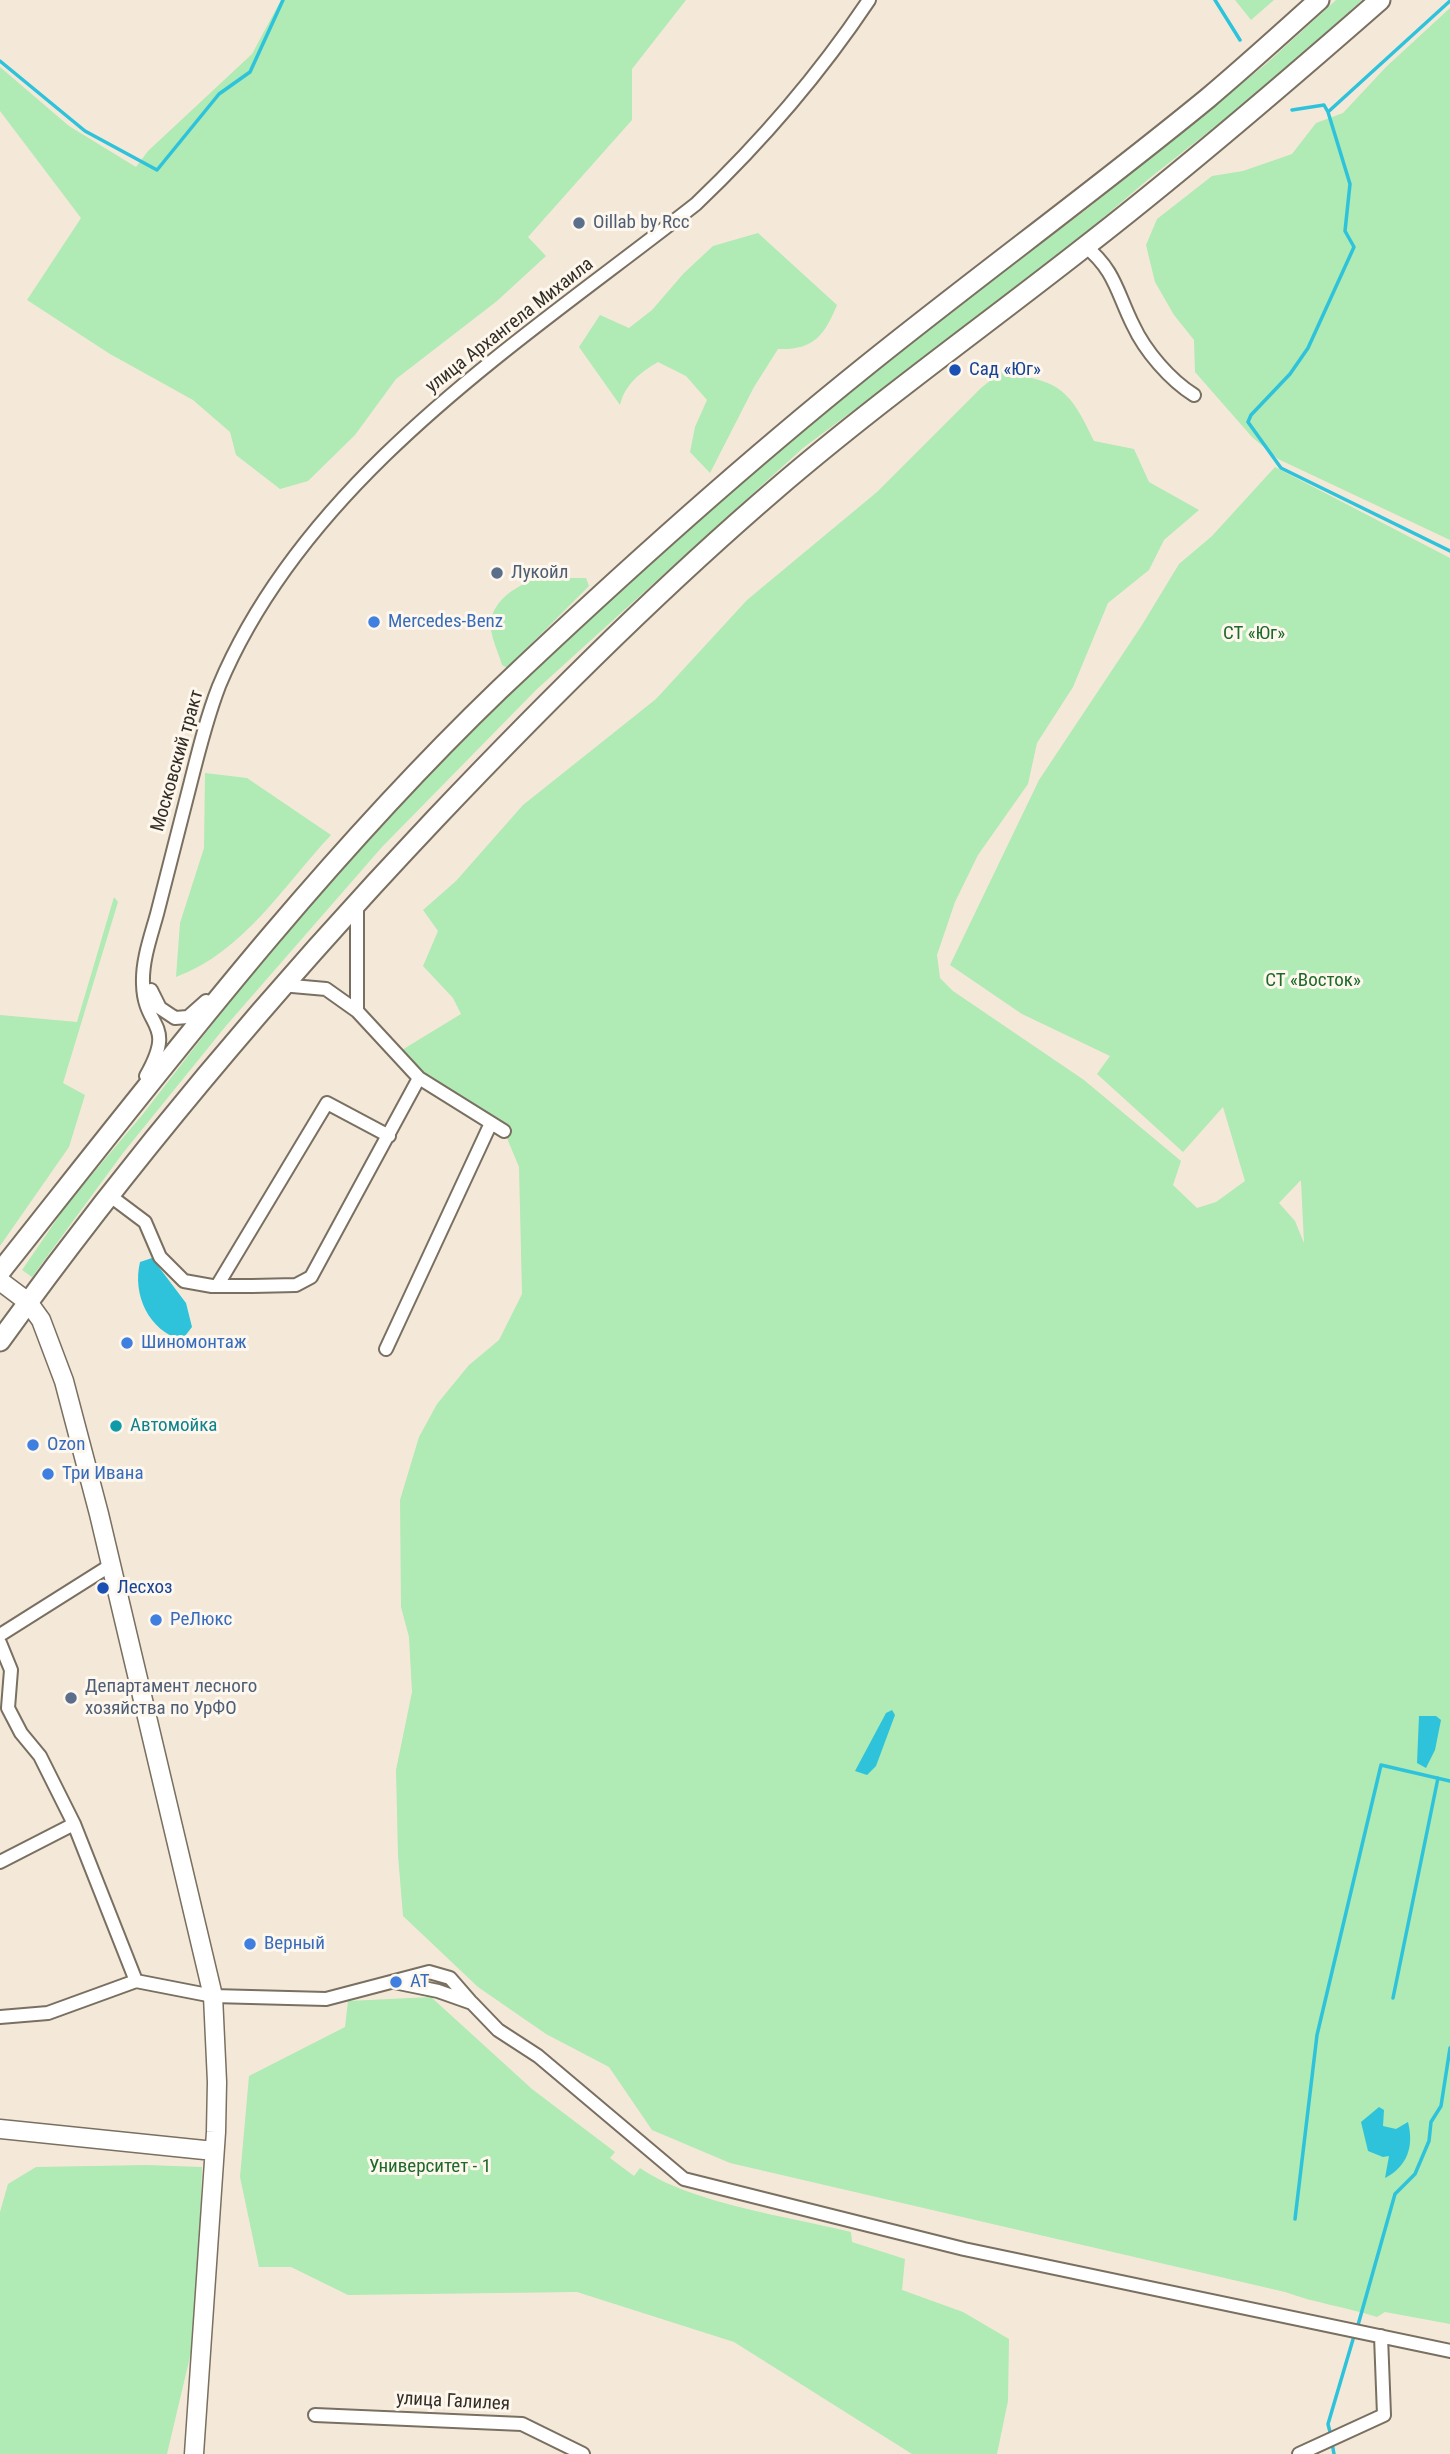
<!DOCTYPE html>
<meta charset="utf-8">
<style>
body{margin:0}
canvas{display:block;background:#f4e9d8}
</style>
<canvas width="1450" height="2454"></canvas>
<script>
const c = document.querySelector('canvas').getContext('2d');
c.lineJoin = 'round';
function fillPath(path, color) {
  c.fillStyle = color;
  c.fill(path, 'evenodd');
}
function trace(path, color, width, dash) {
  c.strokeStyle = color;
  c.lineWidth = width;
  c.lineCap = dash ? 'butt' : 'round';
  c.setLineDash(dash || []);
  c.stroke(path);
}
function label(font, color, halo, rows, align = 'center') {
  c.font = font + ' "Roboto Condensed",sans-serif';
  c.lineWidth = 6;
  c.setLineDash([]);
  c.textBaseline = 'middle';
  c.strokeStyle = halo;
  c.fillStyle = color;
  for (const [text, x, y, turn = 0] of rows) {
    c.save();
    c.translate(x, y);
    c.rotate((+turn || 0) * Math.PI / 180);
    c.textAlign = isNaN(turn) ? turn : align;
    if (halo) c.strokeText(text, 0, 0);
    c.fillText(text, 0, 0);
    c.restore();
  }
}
fillPath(new Path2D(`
 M281 0H686L632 69V120L528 237 546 256 497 301 396 379 355 435 308 481 280 489 236 455 230 432 193 400 110 354 27 300 81 218 0 111V67L69 126 136 167 148 151 252 54Z
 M1235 0H1274L1251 20Z
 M1336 0H1362L1269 84 1151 177 1043 269 803 448 536 690 382 847 225 1027 123 1153 32 1277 22 1270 68 1203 143 1114 286 929 369 834 510 691 755 470 907 345 1087 209 1266 64Z
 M1450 8V540L1278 459 1252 437 1195 372 1194 340 1174 315 1155 282 1146 245 1157 219 1212 176 1243 171 1292 154 1316 123 1343 113 1386 67Z
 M758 233 837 305C824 336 814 350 778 349L754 387 710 473 690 452 695 427 707 400 686 376 658 362C641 372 625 384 620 405L579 347 600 315 629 328 652 310 684 273 713 246Z
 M1006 368C1021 377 1039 378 1054 386 1074 397 1084 421 1094 441L1134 449 1149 482 1199 510 1164 540 1149 570 1108 603 1073 687 1037 743 1028 784 978 855 955 902 937 955 940 978 953 991 1084 1080 1181 1161 1173 1185 1197 1208 1216 1202 1245 1181 1223 1107 1183 1152 1097 1074 1110 1056 1022 1014 950 965 1039 780 1142 625 1179 564 1212 536 1275 467 1450 558V2324L1385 2312 1377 2317C1346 2307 1315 2303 1285 2292L730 2163 652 2130 609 2067 546 2034 478 1987 403 1916 398 1855 396 1770 412 1692 409 1637 401 1607 400 1500 419 1437 437 1404 469 1365 499 1340 522 1294 519 1167 504 1131 419 1078 397 1053 461 1014 453 998 423 966 438 931 423 910 456 881 523 805 656 699 747 600 877 492 981 388ZM1300 1181H1301L1304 1243 1295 1221 1279 1203Z
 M537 578H586L589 586 507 668 502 665C499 653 489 634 491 622 493 599 519 585 537 578Z
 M205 773 247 778 331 835C284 885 244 952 176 977L180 923 204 848Z
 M114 897 118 902 63 1083 85 1095 69 1147 0 1246V1015L77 1022Z
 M431 1997 532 2089 615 2152 610 2158 634 2176 640 2168C690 2203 790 2217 851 2232L852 2242 905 2259 902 2290 963 2312 1009 2339 1008 2401 997 2454H912L734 2342 577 2292 348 2295 291 2267H259L240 2177 249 2076 345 2027 348 2001Z
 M147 2165 202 2167 197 2327 167 2454H0V2212L8 2184 36 2167Z`), '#b0eab4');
fillPath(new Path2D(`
 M152 1258 186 1303 192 1327 182 1340C149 1331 132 1295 140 1262Z
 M892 1710 895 1715 876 1766 867 1775 855 1771 886 1713Z
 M1419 1716H1436L1441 1720 1435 1750 1426 1768 1417 1763Z
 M1379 2107 1384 2110 1383 2126 1396 2129 1408 2122C1414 2146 1408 2166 1385 2178L1389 2156 1383 2157 1368 2151 1361 2122Z`), '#2ec3db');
trace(new Path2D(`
 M1215 0 1240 40
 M0 61 85 131 157 170 219 94 250 72 283 0
 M1292 110 1324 105 1328 112 1350 184 1345 231 1354 247 1308 348 1290 374 1251 415 1248 422 1281 468 1450 551
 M1328 112 1450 1
 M1393 1998 1438 1778
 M1295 2219 1317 2035 1381 1765 1450 1781
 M1358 2325 1395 2194 1415 2174 1429 2141 1431 2122 1441 2106 1450 2048
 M1330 2432 1328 2424 1354 2336
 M1332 2443 1334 2454`), '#2ec3db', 3.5);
const street = new Path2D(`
 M1085 246C1115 270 1117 293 1133 325 1145 351 1170 380 1194 395
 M281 985 326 989 357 1011 419 1078 504 1131
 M151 990 160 1008 175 1018 188 1017 206 1001
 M357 1011V903
 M146 1076C177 1021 144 1030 143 984 142 960 151 936 157 914 168 870 180 825 191 781 199 749 207 717 219 686 307 476 523 340 696 204 761 142 819 75 869 0
 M109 1195 145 1222 160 1257 184 1281 212 1286H252L296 1285 311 1277 419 1078
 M217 1286 327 1103 389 1136
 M386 1349 491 1123
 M0 1635 111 1565
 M0 1643 11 1670 8 1708 21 1733 40 1756 74 1824 136 1981
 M0 1862 74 1824
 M394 1982 438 1991 472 2003 498 2030 538 2056 684 2179 964 2249 1450 2351
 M0 2017 48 2013 136 1981 213 1996 326 1999 429 1972 450 1978 470 2001
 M315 2415 522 2424 583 2454
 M1299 2454 1384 2415 1381 2336`);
const secondary = new Path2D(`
 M0 1281 28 1302 41 1320 64 1381 99 1514 213 1996 217 2082 216 2132 194 2454
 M0 2129 214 2151`);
const primary = new Path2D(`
 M0 1272C159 1072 314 868 499 690 617 578 739 468 866 366 979 275 1096 190 1208 98 1246 66 1282 33 1319 0
 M0 1341C133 1156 279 984 435 819 544 704 656 592 776 489 875 404 980 329 1082 249 1184 170 1283 85 1380 0`);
trace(street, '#7a7061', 16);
trace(secondary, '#7a7061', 21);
trace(primary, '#7a7061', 23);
trace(street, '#fff', 12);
trace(secondary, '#fff', 18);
trace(primary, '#fff', 19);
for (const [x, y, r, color] of [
 [579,223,7,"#5c6f8a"],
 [955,370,7,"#1a4fb4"],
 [497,573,7,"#5c6f8a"],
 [374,622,7,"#3f7fe0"],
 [127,1343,7,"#3f7fe0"],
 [116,1426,7,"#0f9aa8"],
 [33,1445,7,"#3f7fe0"],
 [48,1474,7,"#3f7fe0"],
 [103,1588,7,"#1a4fb4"],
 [156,1620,7,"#3f7fe0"],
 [71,1698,7,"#5c6f8a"],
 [250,1944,7,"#3f7fe0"],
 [396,1982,7,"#3f7fe0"]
]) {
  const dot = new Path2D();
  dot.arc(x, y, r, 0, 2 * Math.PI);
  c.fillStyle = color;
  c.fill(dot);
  trace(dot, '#fef7ed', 2.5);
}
label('19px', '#4e5e75', '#fef7ed', [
 ["Oillab by Rcc",593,223],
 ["Лукойл",511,573],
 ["Департамент лесного",85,1687],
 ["хозяйства по УрФО",85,1709]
], 'left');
label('19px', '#322e27', '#fef7ed', [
 ["улица Архангела Михаила",510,326,-38],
 ["Московский тракт",178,761,-74],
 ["улица Галилея",453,2402,3]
]);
label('19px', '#164399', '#fef7ed', [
 ["Сад «Юг»",969,370],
 ["Лесхоз",117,1588]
], 'left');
label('19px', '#366cbe', '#fef7ed', [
 ["Mercedes-Benz",388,622],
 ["Шиномонтаж",141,1343],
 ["Ozon",47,1445],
 ["Три Ивана",62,1474],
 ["РеЛюкс",170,1620],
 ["Верный",264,1944],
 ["AT",410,1982]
], 'left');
label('19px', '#1c692a', '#fef7ed', [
 ["СТ «Юг»",1254,634],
 ["СТ «Восток»",1313,981],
 ["Университет - 1",430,2167]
]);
label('19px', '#0d838f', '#fef7ed', [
 ["Автомойка",130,1426]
], 'left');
</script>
